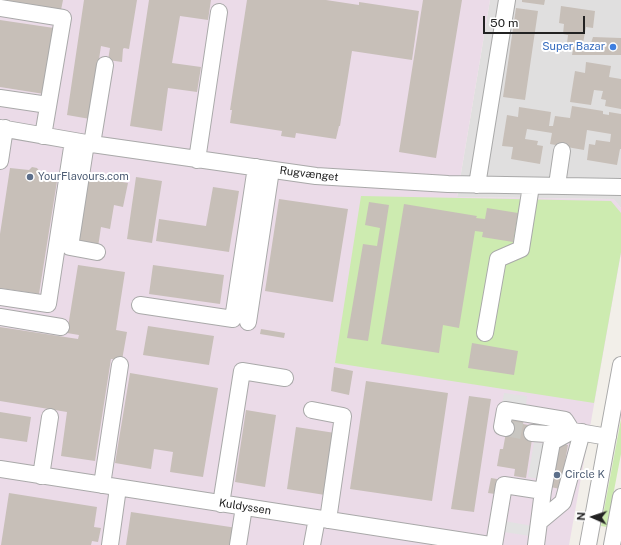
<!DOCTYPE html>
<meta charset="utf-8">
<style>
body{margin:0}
#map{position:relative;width:621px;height:545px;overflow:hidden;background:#f2efe9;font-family:"Public Sans",sans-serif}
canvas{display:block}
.north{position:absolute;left:573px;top:497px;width:40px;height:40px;-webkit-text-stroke:3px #fff;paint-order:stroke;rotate:273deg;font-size:11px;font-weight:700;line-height:16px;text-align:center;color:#222}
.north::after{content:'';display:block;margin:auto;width:14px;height:18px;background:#222;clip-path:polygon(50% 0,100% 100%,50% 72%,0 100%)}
.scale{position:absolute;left:483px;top:16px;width:102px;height:18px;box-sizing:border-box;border:2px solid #222;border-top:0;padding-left:5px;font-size:12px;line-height:14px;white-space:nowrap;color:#222;-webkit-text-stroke:3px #fff;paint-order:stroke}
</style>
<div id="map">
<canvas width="621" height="545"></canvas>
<div class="north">N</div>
<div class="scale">50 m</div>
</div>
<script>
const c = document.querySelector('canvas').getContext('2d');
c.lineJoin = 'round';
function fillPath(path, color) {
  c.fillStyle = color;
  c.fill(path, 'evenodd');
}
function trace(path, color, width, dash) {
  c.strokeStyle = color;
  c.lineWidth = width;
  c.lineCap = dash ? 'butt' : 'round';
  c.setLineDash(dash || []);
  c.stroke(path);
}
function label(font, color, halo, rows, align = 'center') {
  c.font = font + ' "Public Sans",sans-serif';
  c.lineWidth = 4;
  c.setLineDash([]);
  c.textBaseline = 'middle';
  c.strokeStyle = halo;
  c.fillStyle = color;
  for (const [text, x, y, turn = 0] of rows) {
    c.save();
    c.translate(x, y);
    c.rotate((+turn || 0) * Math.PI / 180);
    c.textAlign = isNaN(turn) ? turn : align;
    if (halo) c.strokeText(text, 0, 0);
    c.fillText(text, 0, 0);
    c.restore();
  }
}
fillPath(new Path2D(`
 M490 0H621V208L613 199 457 197Z`), '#e0dfdf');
fillPath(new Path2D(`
 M0 0H490L457 197 614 199 621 208V253L569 545H0Z`), '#ebdbe8');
fillPath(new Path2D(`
 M361 196 611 201 621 213V252L594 403 335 363Z
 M621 419V454L607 527 601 526Z`), '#cdebb0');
fillPath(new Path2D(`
 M504 393 527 396 525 413 501 410Z
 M534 442 551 445 545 480 528 477Z
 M498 520 539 527 537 537 497 531Z`), '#e2e2e2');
fillPath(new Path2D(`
 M4 0H63L61 10Z
 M84 0H137L129 49 124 48 123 49 122 62 108 60 110 48 101 46 90 119 67 115Z
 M149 0H211L208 20 180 16 172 63 201 67 197 92 168 88 162 131 130 126Z
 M247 0H326L359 5V2L419 11 412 60 352 51 340 126H339L336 139 296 133 295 138 281 136 282 131 230 123 232 110H230Z
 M423 0H462L436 158 399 152Z
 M522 0H545L544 5 522 2Z
 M561 6 595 11 593 28 586 27 583 43H591L593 37 621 38V55H572L574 44 567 43 568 35 563 34 564 24 559 23Z
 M516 8 538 11 525 100 503 97Z
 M0 20 54 28 44 94 0 87Z
 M586 62 611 66 609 77 621 79V109L605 106 606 100 601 99 603 91 594 90 591 105 570 102 575 71 585 73Z
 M572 106 603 111V114L609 115V112L621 114V149H620L617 165 587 160 589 144 595 145 596 140 610 142 611 134 587 130 584 150 550 144 552 133 527 129 525 139 538 141 537 145 543 146 540 164 511 159 513 147 502 146 507 115 518 117 519 107 551 112 549 126H553L555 116 570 118Z
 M32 167 37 168 40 172 58 175 39 294 0 288V234L10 168 29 170Z
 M87 176 128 183 123 207 114 205 110 229 101 227 98 247 75 243Z
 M136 177 162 181 152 243 127 239Z
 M213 187 239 191 229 252 156 241 159 219 206 226Z
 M279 199 348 209 333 302 265 291Z
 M369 202 389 205 368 341 347 338 363 244 377 246 380 228 365 225Z
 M404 204 477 216 476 218 485 219 487 208 518 213 513 242 482 237 483 232 475 231 459 328 443 325 439 353 381 344Z
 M78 265 125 272 116 330 127 332 122 360 111 359 95 461 61 456 67 412 0 401V327L78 339 79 335 67 333Z
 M153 265 224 275 220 304 149 294Z
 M148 326 214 336 209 365 143 355Z
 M261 329 285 333 284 338 260 334Z
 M472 343 518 351 514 375 468 368Z
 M334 367 353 371 349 395 331 391Z
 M130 373 218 388 203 477 170 472 173 452 154 449 151 469 115 463Z
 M366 381 448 393 432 501 350 489Z
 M469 396 491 399 474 512 451 509Z
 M246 410 276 415 265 487 235 482Z
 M0 412 31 417 27 442 0 438Z
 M509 416 524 419 523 424 534 426 526 478 514 476 515 469 497 466 500 449H503Z
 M296 427 335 433 325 495 287 489Z
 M554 442 568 445 560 489 546 486Z
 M491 478 497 479 495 494 488 493Z
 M9 493 97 507 94 527 101 528 98 542 92 541 91 545H1Z
 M131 512 237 528 234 545H126Z`), '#c7bfb8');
trace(new Path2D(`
 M506 428 532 433`), '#c8c6c1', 16, [16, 8]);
const minor = new Path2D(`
 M0 8 63 18 43 136
 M0 98 48 105
 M0 128 92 144 316 176 448 184 621 187
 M86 143 70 247 97 252
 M92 144 105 65
 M197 160 219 12
 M0 161 5 128
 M477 185 507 0
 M557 185 562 151
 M0 297 48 304 73 141
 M140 305 233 319 256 167
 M0 317 61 327
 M248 322 271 170
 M485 333 498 259 521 249 531 186
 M312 410 343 416 328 520
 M506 428 502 427 505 410 565 420 572 431
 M532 433 547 434 567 430 608 437
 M0 469 490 545
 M41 476 50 417
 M102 485 120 365
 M221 504 242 371 285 378
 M539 522 563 502 582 432
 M110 545 118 488
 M238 545 244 507
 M312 545 317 518
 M494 545 504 485 543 491
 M536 545 543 491 552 442 572 431
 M588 545 621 365
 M612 545 621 497`);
trace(minor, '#a9a9a9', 18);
trace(minor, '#fff', 16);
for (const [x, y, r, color] of [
 [613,47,4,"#3f7fe0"],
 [30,177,4,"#5c6f8a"],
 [557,475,4,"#5c6f8a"]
]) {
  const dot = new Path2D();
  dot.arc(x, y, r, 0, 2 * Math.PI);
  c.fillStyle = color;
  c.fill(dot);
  trace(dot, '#fff', 1.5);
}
label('11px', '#366cbe', '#fff', [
 ["Super Bazar",605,47]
], 'right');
label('11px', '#222', '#fff', [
 ["Rugvænget",309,174,7],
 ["Kuldyssen",245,507,9]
]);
label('11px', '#4e5e75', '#fff', [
 ["YourFlavours.com",38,177],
 ["Circle K",565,475]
], 'left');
</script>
